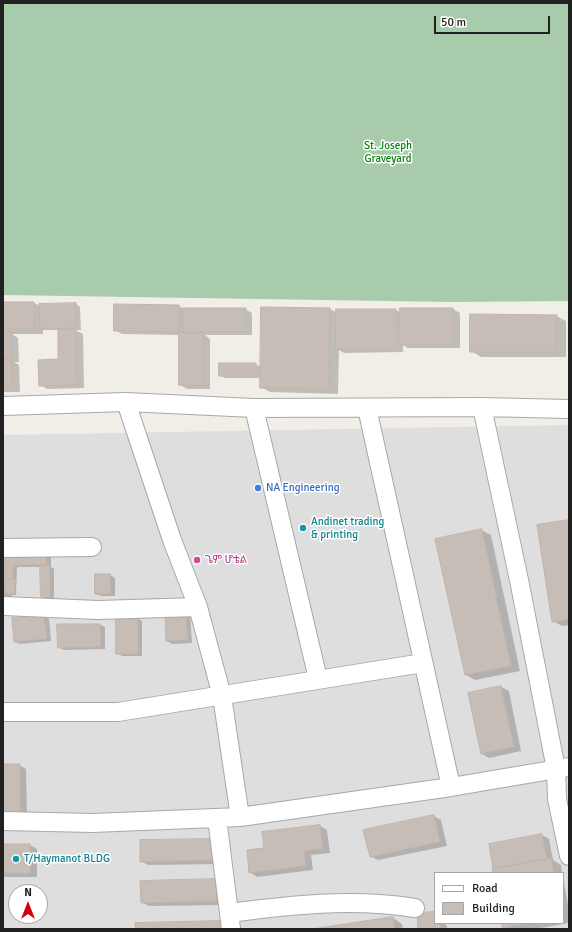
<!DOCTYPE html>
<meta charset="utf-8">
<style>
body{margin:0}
#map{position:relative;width:572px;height:932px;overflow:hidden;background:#f1ede7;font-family:Signika,sans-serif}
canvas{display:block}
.frame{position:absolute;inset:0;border:4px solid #212121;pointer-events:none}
.legend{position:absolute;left:434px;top:872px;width:130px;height:52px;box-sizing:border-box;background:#fff;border:1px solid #a6a6a6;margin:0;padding:5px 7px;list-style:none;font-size:12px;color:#212121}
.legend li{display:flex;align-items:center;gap:8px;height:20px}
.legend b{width:20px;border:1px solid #a6a6a6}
.north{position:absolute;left:8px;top:884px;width:40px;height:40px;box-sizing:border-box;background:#fff;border:1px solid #a6a6a6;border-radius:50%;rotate:0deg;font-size:11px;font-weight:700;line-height:16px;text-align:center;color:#212121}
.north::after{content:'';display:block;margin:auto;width:14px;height:18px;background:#d2000b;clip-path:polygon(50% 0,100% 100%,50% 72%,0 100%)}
.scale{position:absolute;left:434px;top:16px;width:116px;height:18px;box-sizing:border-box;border:2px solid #212121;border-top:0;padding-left:5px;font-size:12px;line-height:14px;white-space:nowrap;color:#212121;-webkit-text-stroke:3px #fff;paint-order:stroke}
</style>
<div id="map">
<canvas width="572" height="932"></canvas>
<div class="frame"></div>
<ul class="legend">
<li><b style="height:5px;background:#fff"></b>Road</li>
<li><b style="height:11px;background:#c6bdb6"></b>Building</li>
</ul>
<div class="north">N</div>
<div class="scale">50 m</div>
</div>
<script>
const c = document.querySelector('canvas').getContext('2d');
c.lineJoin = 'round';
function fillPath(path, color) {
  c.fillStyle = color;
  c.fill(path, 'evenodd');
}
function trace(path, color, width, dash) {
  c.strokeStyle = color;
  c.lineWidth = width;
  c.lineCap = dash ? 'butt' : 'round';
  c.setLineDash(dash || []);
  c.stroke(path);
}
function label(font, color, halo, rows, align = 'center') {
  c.font = font + ' Signika,"Noto Sans Ethiopic",sans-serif';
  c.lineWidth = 3;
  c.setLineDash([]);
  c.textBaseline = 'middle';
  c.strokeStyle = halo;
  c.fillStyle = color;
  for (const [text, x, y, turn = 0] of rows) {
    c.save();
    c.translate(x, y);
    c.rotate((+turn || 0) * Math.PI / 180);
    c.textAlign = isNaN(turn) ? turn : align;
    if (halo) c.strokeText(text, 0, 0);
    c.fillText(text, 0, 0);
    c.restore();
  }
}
fillPath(new Path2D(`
 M569 425V929H3V435ZM435 873H563V923H435ZM16 892H40V916H16Z`), '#dfdede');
fillPath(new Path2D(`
 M3 3H569V301L452 302 3 295Z`), '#a8cbab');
fillPath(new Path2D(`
 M3 303H34L40 306 76 304 80 307 81 330H75L83 334 84 388 47 389 40 385 59 360V330H43V334H12L18 338 19 362H14L19 365 20 392H3Z
 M179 306 184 309H245L252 313V335H205L210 339V389H187L180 385V335L122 334 115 330Z
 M330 309 337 313 396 310 401 313 453 309 460 313V348H408L403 345V352L344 353 339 350 338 394 270 392 261 387V378H225L220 375 255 364 261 367Z
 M556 316 566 321V357H481L471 351Z
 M569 521V625L562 626 553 621Z
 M481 530 491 535 520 671 475 680 466 675Z
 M3 553 51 556V567L54 569V600H47L42 597 41 567H17L16 595H12V598H3Z
 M96 575H110L115 578V596H101L96 594Z
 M166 613 190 614 192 643 172 644 167 641Z
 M44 616 49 619 51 641 20 644 15 642Z
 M137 618 142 621V656H122L117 653Z
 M100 625 105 627V649L64 650 59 647Z
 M501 687 509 691 521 751 489 758 482 754 469 694Z
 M3 765H19L26 769 27 816H3Z
 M434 816 441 820 447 846 378 860 370 856Z
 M320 826 327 830 330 853 311 855 313 870 257 877 250 872 265 848Z
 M542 835 549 839 553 860 561 865 562 873H495Z
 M215 840 222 864 148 865 141 861Z
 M3 845H30L37 849V877H3Z
 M563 878 569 910V923L535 929H507L504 927 503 923H563Z
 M216 880 223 905 149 906 142 902Z
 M435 913V923H443L447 926V929H419Z
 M393 918 402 924 403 929H320Z`), '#0003');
const building = new Path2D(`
 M3 302H34V329H3Z
 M76 303V328L40 329 39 304Z
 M114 304 179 305V332L114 331Z
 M261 307 330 308 329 389 260 388Z
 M183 308H246V332H183Z
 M400 308H453V345H400Z
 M336 309H396L397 349H336Z
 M470 314 557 315 556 352H470Z
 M76 329 77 385 39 386 38 360 58 359V330Z
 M11 332 12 358H3V333Z
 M179 333H204L203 386 179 385Z
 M3 360H12L13 388 3 389Z
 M219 363H256V376H219Z
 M569 520V619L552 622 537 525Z
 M482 529 511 666 465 675 435 539Z
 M3 552H6L5 594H3Z
 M6 552H47L46 565H13V579H6Z
 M40 565H50V597H41Z
 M95 574H110L111 594H95Z
 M6 579H15V594H5Z
 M186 611 188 640 166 641 165 612Z
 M44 615 47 639 14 642 12 618Z
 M116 617H138V654H116Z
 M57 624H100L101 647 58 648Z
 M501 686 514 747 481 754 468 693Z
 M3 764H20V812H3Z
 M434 815 440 842 370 857 363 830Z
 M320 825 323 849 304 851 306 866 249 873 247 850 264 848 262 832Z
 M542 834 547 859 493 869 489 844Z
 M215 839 216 860 140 862V840Z
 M3 844H30V874L3 873Z
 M551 858 554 873H493L492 869Z
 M216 879 217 901 141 903 140 881Z
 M435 912V923H440L441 929H418L417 913Z
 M393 917 395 929H313Z
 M221 921 222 929H136L135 923Z
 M502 923H531L503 928Z`);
fillPath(building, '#c6bdb6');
trace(building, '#c3b3a9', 1);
const street = new Path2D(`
 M126 402 172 540 198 607 222 696 240 817
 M3 406 126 402 254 408 482 407 569 409
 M482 407 519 580 556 769 557 799 569 856
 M254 408 318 679
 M367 408 451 787
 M3 548 92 547
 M3 606 98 610 198 607
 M3 712H118L423 663
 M217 818 231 929
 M3 821 93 823 240 817 451 787 569 767
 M229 913C291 905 352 898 415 908`);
trace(street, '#a8a8a8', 20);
trace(street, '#fff', 18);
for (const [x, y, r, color] of [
 [258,488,4,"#3f7fe0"],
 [303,528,4,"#0f9aa8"],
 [197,560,4,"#d1479c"],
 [16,859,4,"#0f9aa8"]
]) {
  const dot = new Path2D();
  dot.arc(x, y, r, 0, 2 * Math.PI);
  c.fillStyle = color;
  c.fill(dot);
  trace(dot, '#fff', 1.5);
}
label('11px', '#0a830e', '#fff', [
 ["St. Joseph",388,146],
 ["Graveyard",388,159]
]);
label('11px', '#366cbe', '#fff', [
 ["NA Engineering",266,488]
], 'left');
label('11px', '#0d838f', '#fff', [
 ["Andinet trading",311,522],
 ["& printing",311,535],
 ["T/Haymanot BLDG",24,859]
], 'left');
label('11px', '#b23c85', '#fff', [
 ["ጌም ሆቴል",205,560]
], 'left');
</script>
